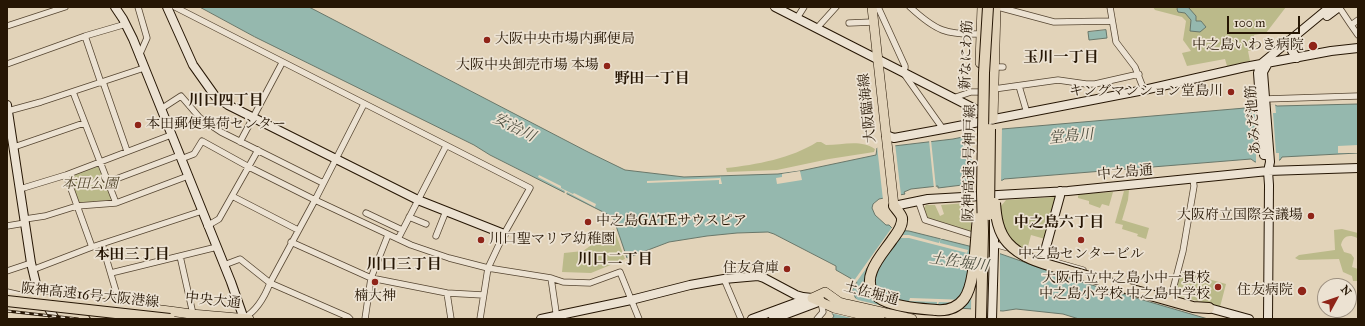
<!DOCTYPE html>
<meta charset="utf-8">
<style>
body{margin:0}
#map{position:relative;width:1365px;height:326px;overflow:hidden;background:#e2d3b9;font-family:"IM FELL Great Primer",serif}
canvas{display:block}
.frame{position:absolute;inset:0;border:8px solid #261604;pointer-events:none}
.north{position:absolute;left:1317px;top:278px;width:40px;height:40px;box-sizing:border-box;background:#ece2d2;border:1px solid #9d9080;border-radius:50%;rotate:50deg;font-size:11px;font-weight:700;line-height:16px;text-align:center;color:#261604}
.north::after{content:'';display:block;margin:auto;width:14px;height:18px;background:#8f2418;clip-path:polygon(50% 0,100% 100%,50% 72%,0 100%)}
.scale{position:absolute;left:1227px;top:16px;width:73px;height:18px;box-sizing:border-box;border:2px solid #261604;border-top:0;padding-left:5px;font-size:12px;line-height:14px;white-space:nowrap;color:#261604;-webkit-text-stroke:3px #ece2d2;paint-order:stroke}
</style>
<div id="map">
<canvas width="1365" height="326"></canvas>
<div class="frame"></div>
<div class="north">N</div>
<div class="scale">100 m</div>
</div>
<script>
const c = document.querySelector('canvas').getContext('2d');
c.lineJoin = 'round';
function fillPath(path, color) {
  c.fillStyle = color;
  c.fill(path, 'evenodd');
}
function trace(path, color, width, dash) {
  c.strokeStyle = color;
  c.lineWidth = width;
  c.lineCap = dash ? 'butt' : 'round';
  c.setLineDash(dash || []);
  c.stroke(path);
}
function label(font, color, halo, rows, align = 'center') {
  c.font = font + ' "IM FELL Great Primer","Noto Serif JP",serif';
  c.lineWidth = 3.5;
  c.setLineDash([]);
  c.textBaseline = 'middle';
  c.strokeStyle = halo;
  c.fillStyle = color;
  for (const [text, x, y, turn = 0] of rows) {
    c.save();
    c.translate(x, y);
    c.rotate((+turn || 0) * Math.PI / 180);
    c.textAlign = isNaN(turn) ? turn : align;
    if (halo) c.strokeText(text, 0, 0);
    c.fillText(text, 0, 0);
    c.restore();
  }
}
fillPath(new Path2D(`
 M1153 7H1286L1266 33 1254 35 1256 49 1248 51 1250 61 1227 66 1225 59 1187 66 1182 53 1191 51 1183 40 1186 21 1182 17 1155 10Z
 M817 142H821L826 145C842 145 861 139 875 149L874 152 829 159 777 170 727 172 726 168C756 165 792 158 817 142Z
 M97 164 100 165 112 197 110 200 81 203 78 201 70 178 72 175Z
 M1129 190 1128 200 1122 220 1149 228 1146 239 1137 236 1138 234 1122 229 1123 225 1115 223 1124 191Z
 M1113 192 1109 206 1102 204 1100 208 1089 204V201L1078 198V196L1079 194Z
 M1056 197 1045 239 1031 235 1027 250 1001 242V206L1006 200Z
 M966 203 971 208V233L926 219 924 208 926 205H935L940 216 944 214 941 205Z
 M614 229 625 259 591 273 562 272 564 253 583 251Z
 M1342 229 1358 233 1357 238C1349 234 1343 236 1341 245L1344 252 1351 254 1354 258 1352 267 1358 269V281H1353L1352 276 1343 272 1339 259 1299 260 1295 258 1299 255 1335 250 1334 230Z
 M1180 271 1226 284 1220 307 1175 295Z`), '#bbba8a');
const water = new Path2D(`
 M200 7H309L588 152 625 170 684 177 778 174 800 171 876 155 877 148 953 139 1002 129 1245 108 1248 106 1275 105 1277 106 1358 104V153L1282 157 1280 160 1255 162 1251 159 1004 179 1003 180 938 188V186L911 189 904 192 905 194 879 199 873 204 872 208 875 215 886 225H889L894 230 909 231 1001 254 1078 281 1208 319H1079L1063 314 1016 309 1003 311 958 308H907L898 319H832L834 316 832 313 856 299 852 290 857 282 836 270V266L774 234 768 232 737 233 707 236 669 242 627 258 613 217 490 155 474 145 255 37Z
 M1179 7H1188L1196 16V21H1201L1206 27 1200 32 1190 31 1191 20 1185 13 1178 12 1177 9Z
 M1106 30 1107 38 1089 40 1088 32Z`);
fillPath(water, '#95b8ae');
trace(water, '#69776a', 1);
fillPath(new Path2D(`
 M1275 104 1276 113H1273L1276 153H1279V162L1275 161 1256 164V154H1258L1256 114H1252V106Z
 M1002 127 1001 183 972 187V133Z
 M929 140H931L936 188 934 189Z
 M895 143 901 195 902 197 883 200 877 146Z
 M1358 145V153H1338V146Z
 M800 171 802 180 777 184 776 178 782 177V174Z
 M539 175 561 186V188L573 194 574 193 596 204 595 207 567 192 566 195 564 194 565 191 538 177Z
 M720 176 722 184H719V180L647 183V181L720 178Z
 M893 226 895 228 855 284 853 282Z
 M897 235H909L939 243 941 238 944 239H940V243L968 250 967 253 909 238H897Z
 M972 244 1000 252V313L971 311Z
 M855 298 858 300 905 311 901 319H855L831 313Z
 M910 298 968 300V303L939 302 937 306V302L909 301Z`), '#e2d3b9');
const street = new Path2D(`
 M138 7 147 38 139 56
 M175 7 530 188 504 234 488 268 480 319
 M878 7 905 66V68L902 71 943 129
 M910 7C936 31 946 35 981 34
 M998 7 1054 22 1112 21
 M1110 7 1116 42 1135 67 1144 90
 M1339 7 1351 25
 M797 18 804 7
 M1358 20 1351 25 1358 35
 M849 23 873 22
 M7 26 65 7
 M817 28 836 7
 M85 36 101 83
 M7 64 85 36 126 24
 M994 67H1003
 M103 82 127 151
 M1019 86 1027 113
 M994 89 1058 80 1086 84H1095L1139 74
 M73 92 116 203
 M953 98 971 92H980
 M1265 99 1358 96
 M161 109 181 96 200 118 221 132 323 183
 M8 111 41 102 144 68
 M240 142 282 63
 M14 147 84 123
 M181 159 194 154 202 141 249 167 315 200 411 245 449 258 488 268 551 278 563 282 590 283 620 272 639 319
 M66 175 92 247
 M108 182 180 155
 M20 189 66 175 171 135
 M232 196 298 230
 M918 200 925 220 979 237
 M366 213 402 230
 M409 217 426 224
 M25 219 45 216 77 206 116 203 188 176
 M7 226 25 223
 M207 226 219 219 258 150
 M436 236 446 211
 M398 239 446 146
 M291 242 371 278 447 293 483 295
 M102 244 120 305
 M994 244 1012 249
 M180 256 193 314
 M1041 258 1083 270
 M224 265 240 259 270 283 348 317 350 319
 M32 270 92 247 202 211
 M7 271 31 263
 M111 273 217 247
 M551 278 557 319
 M724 279 741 319
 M7 292 20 295
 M447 293 451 319
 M1171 297 1183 251 1194 186 1193 179
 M244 318C256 311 265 296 270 283L315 200 364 104
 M365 319 371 278 388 235
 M817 319 823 312 821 302`);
const secondary = new Path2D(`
 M115 7 123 19 133 39 231 282 244 319
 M167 7 193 65 215 96 228 105 418 200 504 234
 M775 7 979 111
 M1327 16 1339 7
 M1293 43 1292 51 1297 58
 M7 105 31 263 37 288 55 319
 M886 135 894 138 943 129 1144 90 1245 67 1331 51 1358 48
 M1264 155 1258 73 1261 64 1330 7
 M894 206 928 199 1068 191 1268 171 1358 168
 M1043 258 1060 196V191
 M1209 308 1249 319
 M541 319 631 300 690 285 724 279 758 276 764 278 796 295 803 297 812 298
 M752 319 809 298
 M773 319 821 301
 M992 319 994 250V216
 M1268 319 1269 185 1268 171 1270 162 1263 72 1268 63`);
const primary = new Path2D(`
 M872 7 894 206
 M980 63 982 7
 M993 119 996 7
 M9 298C70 298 131 306 191 314 210 316 230 317 249 319
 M812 298 825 292 839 302 846 304 912 319
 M812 298 834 308 880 319`);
const highway = new Path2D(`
 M894 206C896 209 901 214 902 218 903 227 896 234 892 240 885 250 876 260 872 271 858 307 915 308 936 310
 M1129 289 1193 307 1209 308
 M42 299 57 305
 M94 314 117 319`);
trace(street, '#554531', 7);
trace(secondary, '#261604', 10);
trace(primary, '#261604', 10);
trace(highway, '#261604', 12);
trace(street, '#ece2d2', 5.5);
trace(secondary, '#ece2d2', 8);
trace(primary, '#e2d3b9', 9);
trace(highway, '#e2d3b9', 10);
const rail = new Path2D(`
 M7 311 78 319`);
trace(rail, '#261604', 3);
trace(rail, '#ece2d2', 1.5, [4.5]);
const highwayBridge = new Path2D(`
 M995 203C996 217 998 232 1008 243 1024 261 1051 265 1072 272 1091 277 1110 283 1129 289
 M989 215 990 129
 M7 301 170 319
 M936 310C947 311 957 308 964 299 976 283 975 239 978 218
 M981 319 983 232 982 192 984 73 988 7`);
trace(highwayBridge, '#261604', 12, []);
trace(highwayBridge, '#e2d3b9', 10);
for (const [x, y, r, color] of [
 [487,40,4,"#8f2418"],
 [1313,46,5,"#8f2418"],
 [607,66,4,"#8f2418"],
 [1231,92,4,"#8f2418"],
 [138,125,4,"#8f2418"],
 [1311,216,4,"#8f2418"],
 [588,222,4,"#8f2418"],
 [481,240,4,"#8f2418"],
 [1081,240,4,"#8f2418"],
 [787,269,4,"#8f2418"],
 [375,282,4,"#8f2418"],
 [1218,287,4,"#8f2418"],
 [1302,291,5,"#8f2418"]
]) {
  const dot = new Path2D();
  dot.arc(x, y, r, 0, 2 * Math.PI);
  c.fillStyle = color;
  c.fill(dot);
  trace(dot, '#ece2d2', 1.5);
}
label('14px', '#261604', '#ece2d2', [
 ["大阪中央市場内郵便局",495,40,"left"],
 ["中之島いわき病院",1304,46],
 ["大阪中央卸売市場 本場",599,66],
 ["キングマンション堂島川",1223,92],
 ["本田郵便集荷センター",146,125,"left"],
 ["大阪府立国際会議場",1303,216],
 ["中之島GATEサウスピア",596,222,"left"],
 ["川口聖マリア幼稚園",489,240,"left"],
 ["中之島センタービル",1081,255,"center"],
 ["住友倉庫",779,269],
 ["大阪市立中之島小中一貫校",1210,279],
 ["中之島小学校 中之島中学校",1210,295],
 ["住友病院",1293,291],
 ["楠大神",375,297,"center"]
], 'right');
label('14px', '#261604', '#ece2d2', [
 ["新なにわ筋",967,55,-88],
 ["大阪臨海線",868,108,-96],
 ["あみだ池筋",1254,120,-94],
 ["阪神高速3号神戸線",970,163,-89],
 ["中之島通",1125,173,-5],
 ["土佐堀通",871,294,15],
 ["阪神高速16号大阪港線",90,296,6],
 ["中央大通",213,301,6]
]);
label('italic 14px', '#53472c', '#ece2d2', [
 ["本田公園",90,185]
]);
label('bold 15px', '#261604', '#ece2d2', [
 ["玉川一丁目",1061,58],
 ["野田一丁目",652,79],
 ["川口四丁目",226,101],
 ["中之島六丁目",1059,223],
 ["本田三丁目",132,255],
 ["川口二丁目",615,260],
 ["川口三丁目",404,265]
]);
label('italic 15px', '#4d4f40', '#ece2d2', [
 ["安治川",514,128,27],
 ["堂島川",1071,137,-5],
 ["土佐堀川",959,263,8]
]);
</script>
